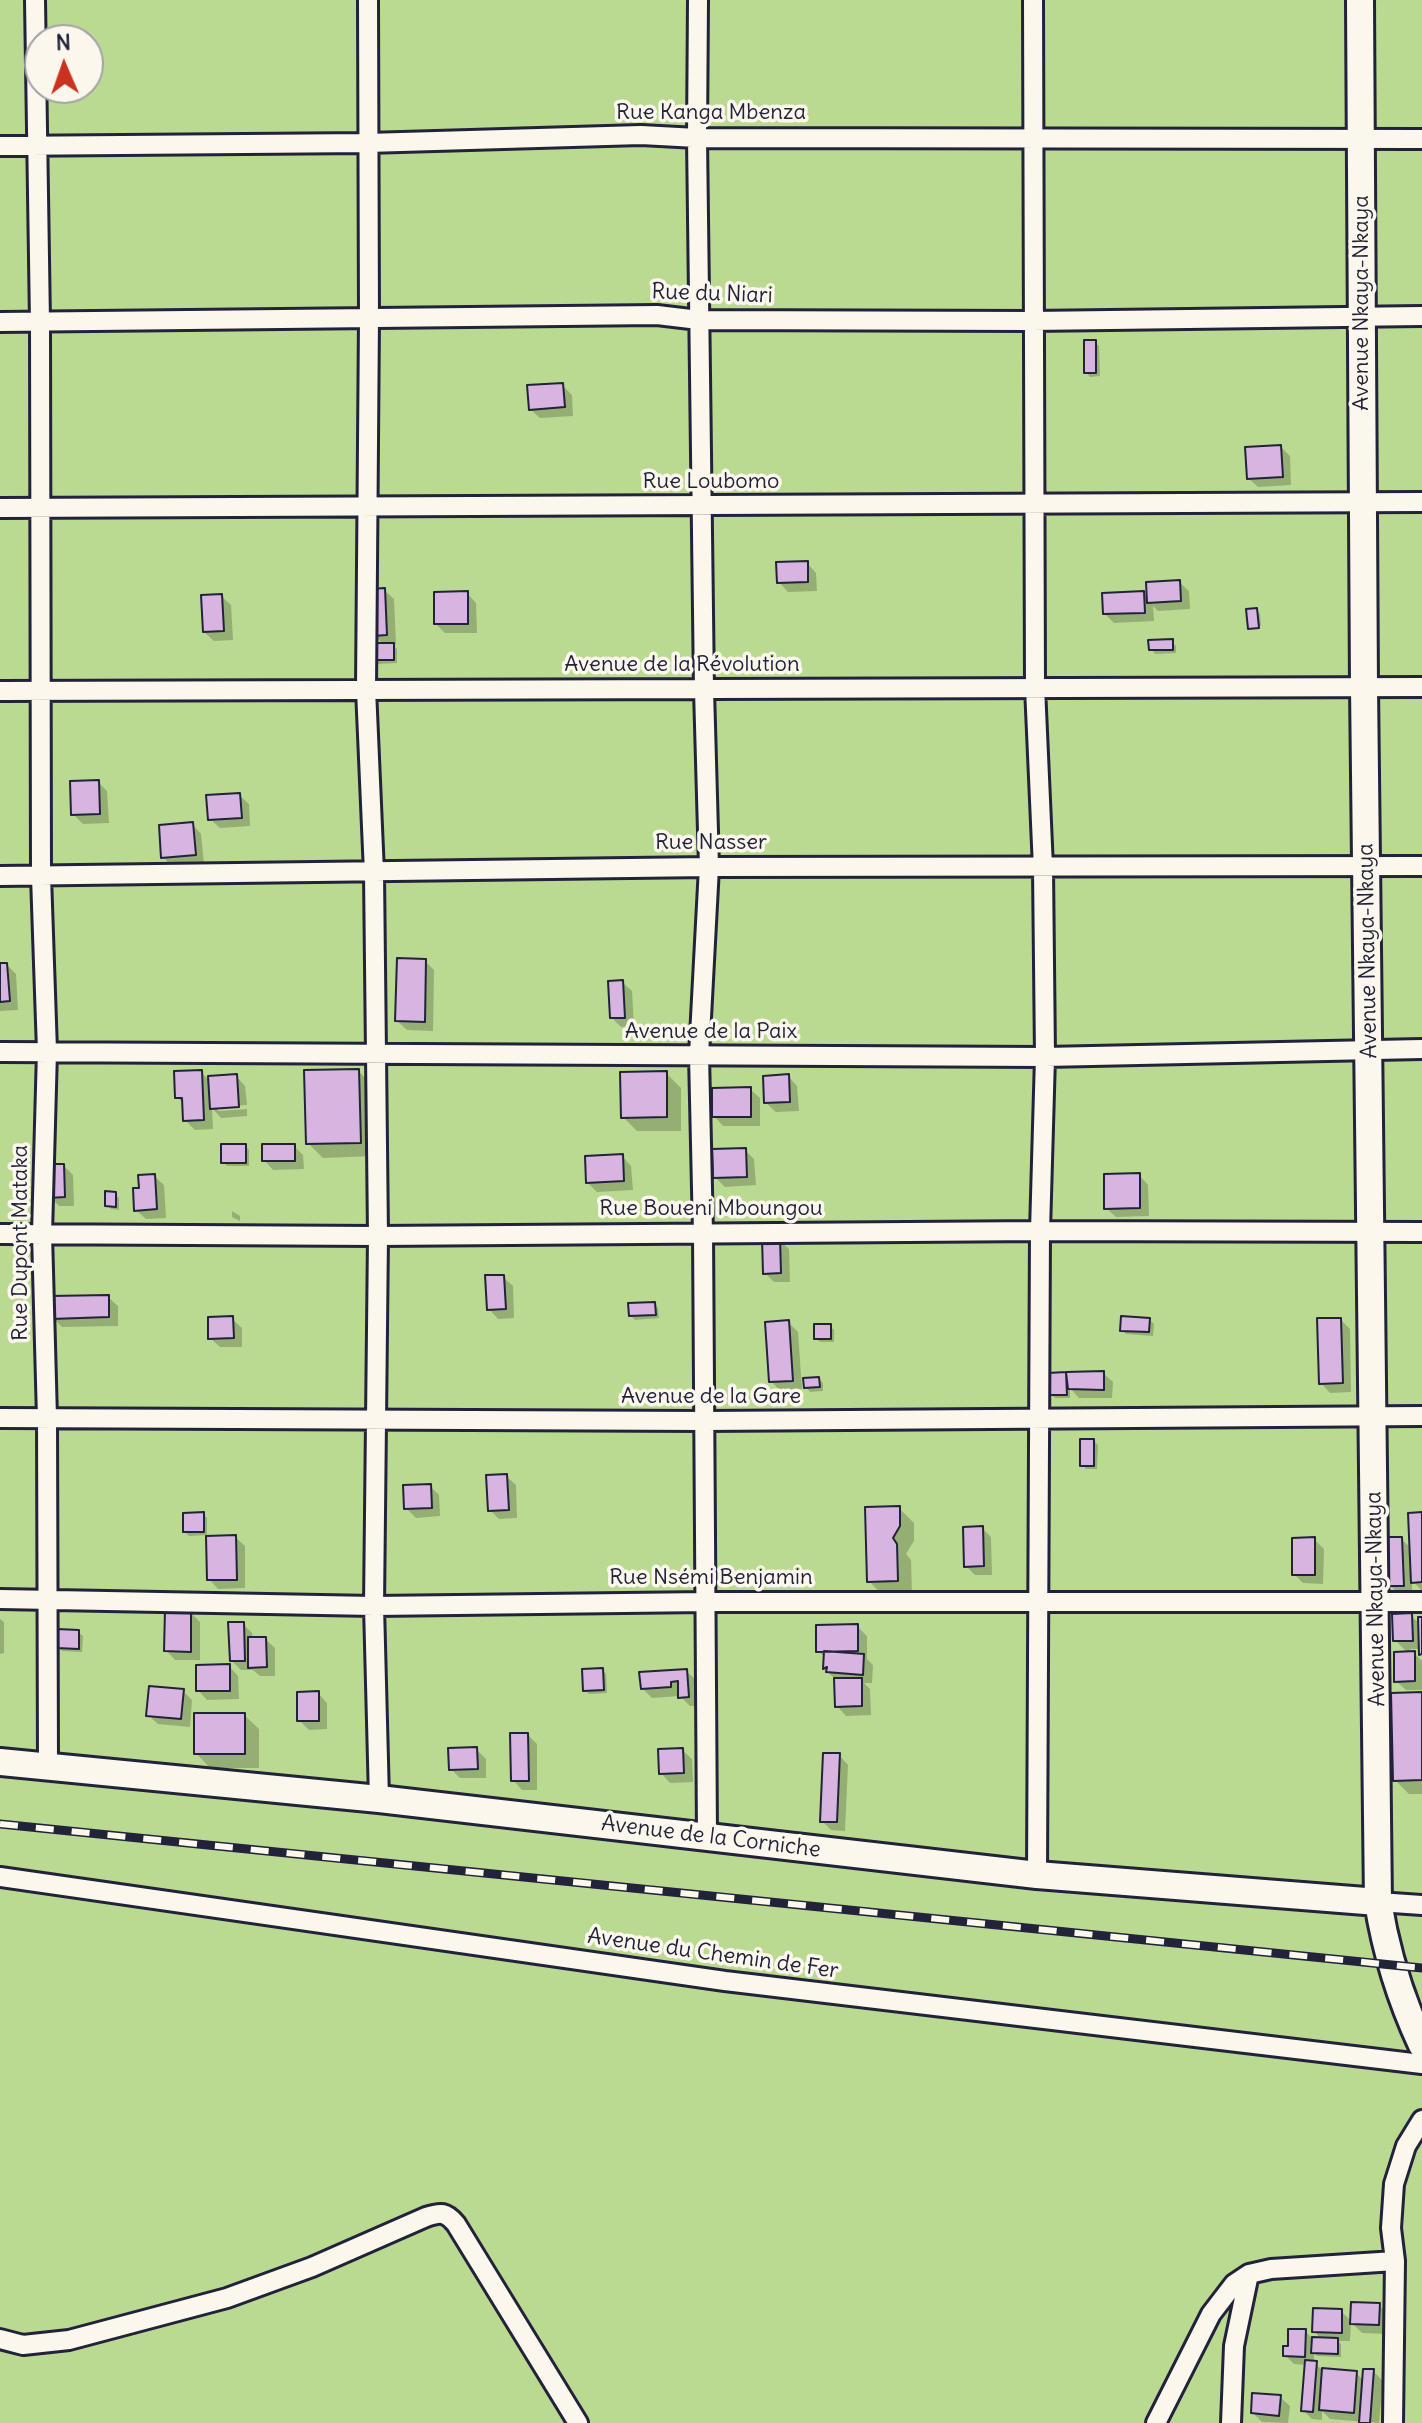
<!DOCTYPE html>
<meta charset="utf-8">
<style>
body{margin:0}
#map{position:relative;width:1422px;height:2423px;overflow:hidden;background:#f0e3e8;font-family:Delius,sans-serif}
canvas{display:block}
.north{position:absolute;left:24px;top:24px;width:80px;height:80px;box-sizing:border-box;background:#fbf7ec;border:2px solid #a4a2a5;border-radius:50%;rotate:358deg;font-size:22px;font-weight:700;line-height:32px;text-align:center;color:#22223b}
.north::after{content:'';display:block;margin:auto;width:28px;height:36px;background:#c8321e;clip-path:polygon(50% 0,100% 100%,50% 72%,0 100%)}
</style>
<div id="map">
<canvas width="1422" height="2423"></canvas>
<div class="north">N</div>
</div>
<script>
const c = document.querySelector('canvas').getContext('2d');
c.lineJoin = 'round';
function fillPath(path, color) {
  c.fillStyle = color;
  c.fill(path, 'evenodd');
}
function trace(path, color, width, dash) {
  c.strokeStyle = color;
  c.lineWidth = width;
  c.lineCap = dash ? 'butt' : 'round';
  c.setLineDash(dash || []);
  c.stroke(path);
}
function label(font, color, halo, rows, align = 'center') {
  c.font = font + ' Delius,sans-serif';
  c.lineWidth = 7;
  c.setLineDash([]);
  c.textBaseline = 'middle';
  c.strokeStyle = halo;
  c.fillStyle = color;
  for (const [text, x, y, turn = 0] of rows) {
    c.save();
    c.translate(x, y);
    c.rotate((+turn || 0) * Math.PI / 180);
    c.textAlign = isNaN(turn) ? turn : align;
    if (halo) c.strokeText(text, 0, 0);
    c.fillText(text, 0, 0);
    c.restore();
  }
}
fillPath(new Path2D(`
 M0 0H1422V2423H0ZM40 40H88V88H40Z`), '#bada92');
fillPath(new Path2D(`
 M1095 342 1099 346 1100 376 1090 377 1086 372Z
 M562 385 572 395 573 416 540 418 530 409Z
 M1281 447 1290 456 1291 485 1258 487 1248 478Z
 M807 563 816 573 817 591 788 592 779 582Z
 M1179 582 1189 591 1190 609 1158 611 1153 606 1154 621 1114 623 1105 614 1143 593 1149 599Z
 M384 590 394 599 396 644H392L397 649V663L378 664 374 660 384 645 374 635Z
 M467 593 476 603 477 633H445L436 624Z
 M221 596 231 605 233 640 214 641 204 632Z
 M1256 610 1260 614 1261 626 1251 627V629L1250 628Z
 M1172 642 1176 646V653L1155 654 1151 649Z
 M98 782 107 791 109 823 83 824 73 814Z
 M239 795 249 804 250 826 220 828 210 819Z
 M192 824 201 834 204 864 172 866 163 857Z
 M425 961 434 970 433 1031 407 1030 397 1021Z
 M0 965H7L16 974 18 1010 0 1011Z
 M622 982 632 991 634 1026 621 1027 612 1018Z
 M358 1071 373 1085 375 1156 323 1158 308 1143Z
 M201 1072 210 1081 236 1076 245 1086 247 1105 218 1107V1111L247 1109V1116L221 1118 212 1108 213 1129 195 1130 185 1120V1105L177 1097Z
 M666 1073 681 1088V1131H637L623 1117Z
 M788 1076 797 1086 799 1111 776 1112 766 1103Z
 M750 1089 760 1098V1126H723L714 1116Z
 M245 1146 249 1150V1166H227L223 1162Z
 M294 1146 303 1155 304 1169 273 1170 264 1160Z
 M745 1150 754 1159 756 1185 725 1187 715 1177Z
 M622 1156 631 1166 633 1190 597 1192 588 1183Z
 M64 1166 73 1175 74 1206H59L50 1197Z
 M1139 1175 1148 1185 1149 1216 1116 1217 1106 1208Z
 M154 1176 164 1185 166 1218 146 1219 136 1210 141 1190Z
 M115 1194 119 1198V1210L111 1209 107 1205Z
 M232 1211 240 1216V1221L232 1217Z
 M779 1240 789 1249 790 1282H774L765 1273Z
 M503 1277 513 1286 514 1318 498 1319 489 1309Z
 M108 1297 118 1306V1326L62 1327 53 1318Z
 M654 1304 658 1308 659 1318 635 1320 631 1316Z
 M232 1319 242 1328V1347H220L210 1338Z
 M1150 1320 1154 1324 1153 1336 1126 1334 1122 1330Z
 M1341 1320 1350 1329 1351 1392 1330 1393 1321 1383Z
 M788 1322 798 1332 802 1389 780 1391 771 1381Z
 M830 1326 834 1330V1342H820L816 1338Z
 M1103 1373 1113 1382 1112 1398H1079L1070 1388V1398H1055L1051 1394 1050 1375Z
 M819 1379 823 1383V1391L810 1392 806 1387Z
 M1094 1441 1098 1445 1097 1469H1086L1082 1465Z
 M506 1476 516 1485 517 1518 499 1519 490 1510Z
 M430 1486 439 1495 440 1516 416 1518 406 1508Z
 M899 1508 914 1523V1541L906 1554 911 1560 912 1595 883 1596 869 1581Z
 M203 1514 207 1518V1535L189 1536 185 1532Z
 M1422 1514V1591L1412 1580V1594L1399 1595 1390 1585 1401 1539 1412 1549Z
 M982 1528 991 1537 992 1575H975L966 1566Z
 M235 1537 245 1546V1588L218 1589 209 1579Z
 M1314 1539 1324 1549 1323 1584 1303 1583 1294 1574Z
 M190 1612 200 1622V1660H175L166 1650Z
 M1411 1616 1420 1624 1422 1619V1655L1421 1649H1410L1422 1661V1690H1406L1396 1681 1408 1653 1395 1640Z
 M0 1619 4 1622V1653L0 1654Z
 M243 1624 252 1633 253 1639H265L275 1648V1676H260L253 1670H241L232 1661Z
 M857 1626 867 1636V1659L873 1665 872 1683H864L870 1689 871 1715 846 1716 837 1706 836 1680 825 1669 826 1658 818 1651Z
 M78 1632 83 1636 82 1652 62 1651 58 1647Z
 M229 1666 238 1676 239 1699 207 1700 198 1690Z
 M602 1670 606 1674 607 1693 589 1694 585 1690Z
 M686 1671 696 1680 697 1706H690L680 1696 652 1698 643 1689Z
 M183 1691 192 1700 190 1727 158 1724 148 1715Z
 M318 1693 327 1703V1729L309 1730 299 1720Z
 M1422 1694V1794H1409L1395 1780Z
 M244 1715 259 1729V1768H210L196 1753Z
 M528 1735 537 1744V1790H522L513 1780Z
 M476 1749 486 1759V1778H460L451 1769Z
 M682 1750 692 1759 693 1782 670 1783 661 1773Z
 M839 1755 848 1765 845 1831 831 1830 822 1821Z
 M1379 2305 1388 2315V2334L1362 2333 1351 2322 1350 2341H1338L1341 2344V2357L1317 2356 1314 2353V2363L1324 2371 1356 2373 1364 2381 1373 2371 1383 2381 1379 2423 1330 2419 1322 2411V2420L1312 2419 1303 2410 1307 2365 1294 2364 1285 2355 1305 2331 1313 2339 1322 2340 1314 2331 1341 2311 1352 2322Z
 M1280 2397 1290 2406 1288 2423 1262 2422 1253 2413Z`), '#0003');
const building = new Path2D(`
 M1084 340H1096V373H1084Z
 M563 383 565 407 529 410 527 385Z
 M1281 445 1283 477 1247 479 1245 447Z
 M808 561V582L777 583 776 562Z
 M1180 580 1181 601 1147 603 1146 582Z
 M385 588 387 635 372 636 369 589Z
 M468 591V624H434V592Z
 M1144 591 1145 613 1103 614 1102 593Z
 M222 594 224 631 203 632 201 595Z
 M1257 608 1259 628 1248 629 1246 609Z
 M1173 639V650H1149L1148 640Z
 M371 643H394V660H372Z
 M99 780 100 814 71 815 70 781Z
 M240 793 242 818 208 820 206 795Z
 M193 822 196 855 161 858 159 825Z
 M397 958 426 959 425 1022 395 1021Z
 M0 963H7L10 1001 0 1002Z
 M623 980 625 1018H610L608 981Z
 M359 1069 361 1143 306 1144 304 1070Z
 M202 1070 204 1120 183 1121 182 1098H175L174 1071Z
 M667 1071V1117L621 1118 620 1072Z
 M237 1074 239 1107 210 1109 208 1076Z
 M789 1074 790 1102 764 1103 763 1076Z
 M751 1087V1117H712V1088Z
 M221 1144H246V1163H221Z
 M262 1144H295V1161H262Z
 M746 1148 747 1177 713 1178 712 1149Z
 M623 1154 624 1181 586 1183 585 1156Z
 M53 1164H64L65 1197 48 1198 47 1177H53Z
 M1140 1173V1208L1104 1209V1174Z
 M155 1174 157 1209 134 1211 133 1188H139L138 1175Z
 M105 1191 116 1192V1207L105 1206Z
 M762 1238H780L781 1273 763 1274Z
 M485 1275H504L506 1309 487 1310Z
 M109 1295V1317L51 1319 50 1296Z
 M655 1302 656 1315 629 1316 628 1303Z
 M233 1316 234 1338 208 1339V1317Z
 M1121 1316 1150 1318 1149 1332 1120 1331Z
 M1317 1318H1341L1343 1383 1319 1384Z
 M789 1320 793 1381 769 1382 765 1322Z
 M814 1324H831V1339H814Z
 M1104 1371V1390L1068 1389 1066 1372Z
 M1066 1372 1067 1395H1049L1048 1373Z
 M819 1377 820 1387 804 1388 803 1378Z
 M1080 1439H1094V1466H1080Z
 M507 1474 509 1510 488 1511 486 1475Z
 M431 1484 432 1508 404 1509 403 1485Z
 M900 1506V1526L893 1538 897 1544 898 1581 867 1582 865 1507Z
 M204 1512V1532H183V1513Z
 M1422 1512V1582L1411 1583 1408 1513Z
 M983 1526 984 1566 964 1567 963 1527Z
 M236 1535 237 1580H207L206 1536Z
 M1315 1537V1575H1292V1538Z
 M1387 1537H1402L1404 1586H1388Z
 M165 1610H191V1652L164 1651Z
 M1412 1613 1413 1641H1393L1392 1614Z
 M1418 1617H1422V1654L1419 1655Z
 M228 1622H244L245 1661H230Z
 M858 1624V1651L816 1652V1625Z
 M57 1629 79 1630V1649L56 1648Z
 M248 1637H266L267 1667 248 1668Z
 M824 1651 864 1654 863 1675 826 1672 827 1667 823 1669Z
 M1415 1651V1681L1394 1682V1652Z
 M230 1664V1691H196V1665Z
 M603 1668 604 1690 583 1691 582 1669Z
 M687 1669 689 1697 678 1698V1681L671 1682V1687L641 1689 639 1672Z
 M834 1678H862V1706L835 1707Z
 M149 1686 184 1689 181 1719 146 1716Z
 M319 1691V1721H297V1692Z
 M1422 1692V1780L1393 1781 1391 1693Z
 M194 1713H245V1754H194Z
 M510 1733H528L529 1781H511Z
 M477 1747 478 1769 449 1770 448 1748Z
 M683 1748 684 1773 659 1774 658 1749Z
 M823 1753H840L837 1822H820Z
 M1351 2302 1380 2303 1379 2325 1350 2324Z
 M1313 2308 1342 2309V2333L1312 2332Z
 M1288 2329H1306L1305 2357 1283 2356V2346H1288Z
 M1312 2337 1338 2338V2354L1311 2353Z
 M1305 2360 1317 2361 1313 2412 1301 2411Z
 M1322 2368 1357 2371 1354 2413 1319 2410Z
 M1363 2369H1374L1370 2423H1359Z
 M1252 2393 1281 2395 1279 2416 1251 2413Z`);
fillPath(building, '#d7b5e0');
trace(building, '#22223b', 2);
const street = new Path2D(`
 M35 0 40 322 41 876 47 1051 42 1234 47 1418 48 1766
 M368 0 369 319 366 689 374 873 378 1236 374 1606 379 1799
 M698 0 697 138 704 690 709 867 699 1055 703 1233 707 1836
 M1033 0 1035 687 1043 868 1045 1057 1040 1231 1037 1875
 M0 146 367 143 641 135 697 138 1422 139
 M0 322 657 315 699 320 1032 321 1422 316
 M0 508 1422 502
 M0 691 1422 687
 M0 876 709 867 1422 866
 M0 1052 1045 1057 1422 1049
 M0 1234 378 1236 1040 1231 1422 1232
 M0 1418 704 1421 1422 1416
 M0 1599 374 1606 707 1602H1422
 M0 1877 725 1981 1422 2064
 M1378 1902 1422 1905
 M0 2339 23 2345 69 2340 227 2298 312 2267 426 2217C441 2212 446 2212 456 2224L578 2423
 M1156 2423 1211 2314 1234 2284 1249 2274 1271 2269 1395 2261
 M1231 2423 1234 2346 1249 2274
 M1393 2423 1395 2261 1391 2228 1394 2184 1406 2146 1422 2120`);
const secondary = new Path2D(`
 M1360 0 1364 687 1378 1902C1386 1952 1401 2000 1422 2045
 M0 1762 379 1799 1037 1875 1378 1902`);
trace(street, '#22223b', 24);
trace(secondary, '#22223b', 32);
trace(street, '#fbf7ec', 18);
trace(secondary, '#fbf7ec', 26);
const rail = new Path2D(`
 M0 1824 1422 1968`);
trace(rail, '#22223b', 9);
trace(rail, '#fbf7ec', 6, [18]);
label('22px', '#22223b', '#fbf7ec', [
 ["Rue Kanga Mbenza",711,113],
 ["Rue du Niari",712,294,2],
 ["Avenue Nkaya-Nkaya",1362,303,-90],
 ["Rue Loubomo",711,482],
 ["Avenue de la Révolution",682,665],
 ["Rue Nasser",711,843],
 ["Avenue Nkaya-Nkaya",1368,951,-91],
 ["Avenue de la Paix",711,1032],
 ["Rue Boueni Mboungou",711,1209],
 ["Rue Dupont Mataka",21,1243,-90],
 ["Avenue de la Gare",711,1397],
 ["Rue Nsémi Benjamin",711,1578],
 ["Avenue Nkaya-Nkaya",1376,1599,-91],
 ["Avenue de la Corniche",711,1837,7],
 ["Avenue du Chemin de Fer",713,1954,8]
]);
</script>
